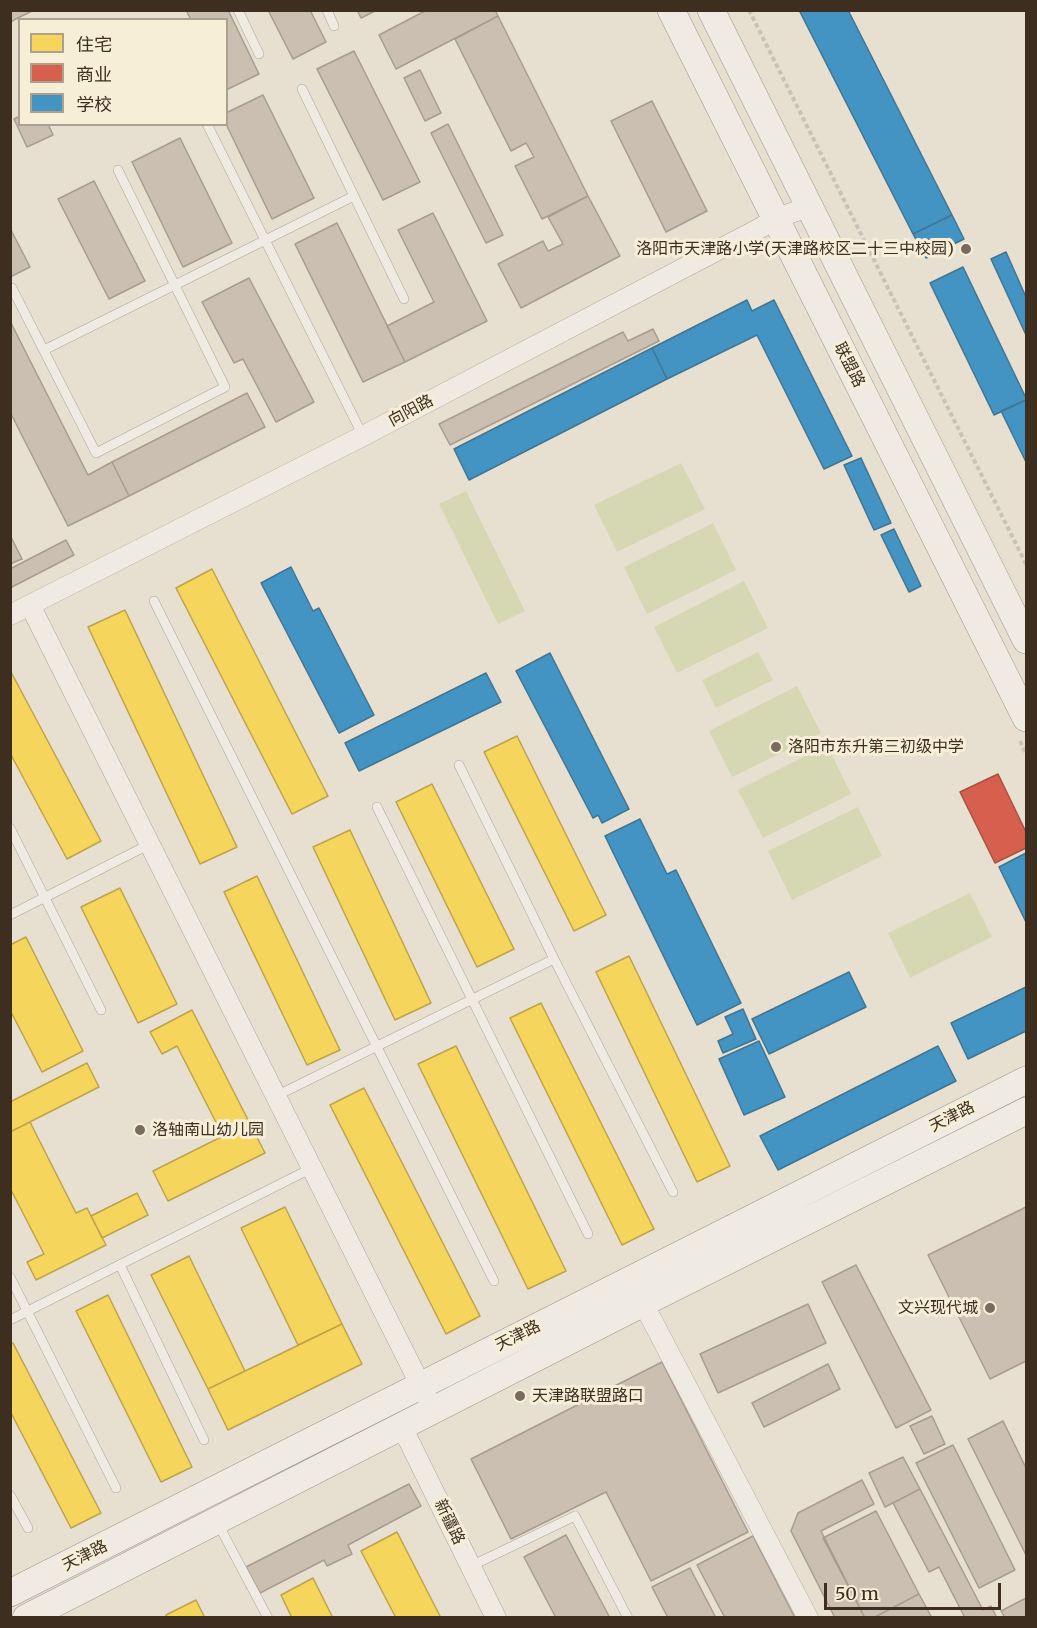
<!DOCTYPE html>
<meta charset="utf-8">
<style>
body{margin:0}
#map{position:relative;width:1037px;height:1628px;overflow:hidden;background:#e7e0d1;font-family:Merriweather,"Noto Sans SC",serif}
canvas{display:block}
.frame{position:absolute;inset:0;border:12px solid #3d2e20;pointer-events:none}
.legend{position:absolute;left:18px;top:18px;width:210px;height:108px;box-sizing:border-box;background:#f7eed8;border:2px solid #ada18e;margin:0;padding:8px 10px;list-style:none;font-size:18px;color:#3d2e20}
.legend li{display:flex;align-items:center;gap:12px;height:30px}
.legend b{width:30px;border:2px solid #ada18e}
.scale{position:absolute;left:824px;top:1583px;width:177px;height:27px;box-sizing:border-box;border:3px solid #3d2e20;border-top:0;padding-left:8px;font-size:18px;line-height:21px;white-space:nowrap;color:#3d2e20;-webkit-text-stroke:4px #f7eed8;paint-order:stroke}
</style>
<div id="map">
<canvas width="1037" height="1628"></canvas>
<div class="frame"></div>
<ul class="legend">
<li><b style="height:16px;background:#f6d55c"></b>住宅</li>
<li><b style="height:16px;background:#d6604d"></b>商业</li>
<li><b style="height:16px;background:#4393c3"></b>学校</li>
</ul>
<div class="scale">50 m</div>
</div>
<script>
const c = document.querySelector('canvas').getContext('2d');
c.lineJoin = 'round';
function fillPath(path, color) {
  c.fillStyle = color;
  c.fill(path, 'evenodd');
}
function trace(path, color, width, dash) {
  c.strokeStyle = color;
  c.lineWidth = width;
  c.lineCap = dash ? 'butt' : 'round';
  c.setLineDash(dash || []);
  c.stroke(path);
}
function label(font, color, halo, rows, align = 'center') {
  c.font = font + ' Merriweather,"Noto Sans SC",serif';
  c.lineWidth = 6;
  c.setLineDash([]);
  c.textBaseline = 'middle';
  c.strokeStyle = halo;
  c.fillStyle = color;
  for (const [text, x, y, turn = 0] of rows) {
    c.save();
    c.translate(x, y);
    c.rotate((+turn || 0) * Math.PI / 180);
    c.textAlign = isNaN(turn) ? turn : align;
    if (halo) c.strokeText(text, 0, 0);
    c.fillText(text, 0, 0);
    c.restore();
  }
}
fillPath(new Path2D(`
 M681 463 705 509 617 552 594 505Z
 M466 491 525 611 498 624 439 504Z
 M713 523 736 570 647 614 624 567Z
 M744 581 768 628 677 673 654 627Z
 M758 652 773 680 716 708 702 680Z
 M797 686 821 733 732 777 709 731Z
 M827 745 851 794 763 838 738 790Z
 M858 807 882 856 792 900 768 851Z
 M970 893 992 937 910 978 888 933Z`), '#d6d7b3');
const homes = new Path2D(`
 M212 569 328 796 292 814 176 588Z
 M125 610 237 847 200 864 88 627Z
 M11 672 101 841 67 859 10 753Z
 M517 736 606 915 574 931 484 752Z
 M432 784 514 949 477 967 396 802Z
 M350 830 431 1003 395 1020 313 847Z
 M257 876 340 1050 307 1065 224 892Z
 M120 888 177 1004 138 1023 81 907Z
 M26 937 83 1051 42 1072 10 1010V945Z
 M629 956 730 1166 697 1182 596 972Z
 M541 1003 654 1229 622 1245 510 1018Z
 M192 1010 265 1153 168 1201 153 1171 223 1136 177 1046 162 1054 150 1032Z
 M456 1046 566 1271 528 1289 418 1064Z
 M87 1063 99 1087 10 1132V1102Z
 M364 1088 480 1316 446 1334 330 1105Z
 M30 1122 76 1213 87 1208 106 1245 36 1280 27 1262 44 1254 10 1188V1132Z
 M137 1193 148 1215 102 1238 91 1216Z
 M285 1207 342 1324 298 1345 241 1228Z
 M189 1256 245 1371 208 1389 151 1275Z
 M108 1295 192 1467 161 1482 76 1311Z
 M342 1324 362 1364 228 1430 208 1389Z
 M13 1343 101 1513 71 1528 10 1411V1345Z
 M397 1532 441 1618H396L361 1551Z
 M313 1578 333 1618H292L281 1595Z
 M196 1600 205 1618H167L166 1615Z`);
fillPath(homes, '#f6d55c');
trace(homes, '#bea34a', 1.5);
const shops = new Path2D(`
 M998 774 1026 832V848L995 863 960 792Z`);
fillPath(shops, '#d6604d');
trace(shops, '#a85140', 1.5);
const schools = new Path2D(`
 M799 10H848L952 215 913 234Z
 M952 215 964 239 926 258 913 234Z
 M1006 252 1026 297V335L991 259Z
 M963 267 1026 398V400L994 415 930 283Z
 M747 300 752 311 774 300 852 456 824 469 757 335 667 379 652 348Z
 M652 348 667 379 469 480 454 449Z
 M1026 400V462L1001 411Z
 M861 458 891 523 874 530 844 465Z
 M894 529 921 586 909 592 881 535Z
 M291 567 313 611 319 608 374 715 339 733 261 583Z
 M550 653 629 809 602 823 598 815 593 818 516 671Z
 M486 673 501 702 359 771 345 743Z
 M640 819 667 874 676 870 741 1003 697 1025 605 836Z
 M1026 853V922L999 867Z
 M849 972 866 1007 769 1054 752 1019Z
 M1026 987V1031L968 1059 951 1023Z
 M743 1009 756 1039 723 1053 718 1041 733 1034 725 1017Z
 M759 1041 785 1097 744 1115 719 1059Z
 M938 1046 956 1081 778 1170 760 1136Z`);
fillPath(schools, '#4393c3');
trace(schools, '#417592', 1.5);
const building = new Path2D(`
 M10 10H34L10 22Z
 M186 10H228L259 74 226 90V20H191Z
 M268 10H310L326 42 293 59Z
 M357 10H377L361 18Z
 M427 10H495L498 16 396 69 379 35Z
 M498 16 588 196 542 219 515 166 534 157 526 143 511 151 455 39Z
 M354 51 420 182 383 200 317 69Z
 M420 70 441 113 425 121 404 78Z
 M263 95 314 198 272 219 226 124V113Z
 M652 101 707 211 666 232 611 121Z
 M20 116V124H48L53 135 27 147 14 119Z
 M448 124 503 235 486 243 431 133Z
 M180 138 232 243 183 267 132 162Z
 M94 181 145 281 109 299 58 199Z
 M588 196 620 256 521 308 498 264 543 241 548 251 563 244 548 217Z
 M433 213 487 321 405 362 387 326 434 302 398 230Z
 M337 223 405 362 363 382 295 244Z
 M10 228 30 267 10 277Z
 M249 278 314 402 276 422 243 359 234 363 202 302Z
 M10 321 88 475 112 462 129 496 68 526 10 412Z
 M653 329 659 341 450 445 439 424 623 332 628 341Z
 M247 393 265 427 129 496 112 462Z
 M10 535 22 559 10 564Z
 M66 540 74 555 10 588V569Z
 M1026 1207V1361L990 1379 928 1255Z
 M856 1265 931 1410 896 1428 822 1282Z
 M808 1304 826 1343 718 1393 700 1354Z
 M662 1362 748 1532 651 1581 606 1492 511 1539 471 1459Z
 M828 1364 840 1389 764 1427 752 1403Z
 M932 1416 945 1444 924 1454 910 1426Z
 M1003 1421 1026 1468V1555L968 1439Z
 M953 1445 1015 1570 979 1588 916 1463Z
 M903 1457 920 1489 885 1507 869 1473Z
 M862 1480 874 1504 821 1531 865 1618H835L791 1531 798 1513Z
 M409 1484 421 1506 348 1545 352 1554 327 1566 324 1560 260 1593 246 1567Z
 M920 1489 983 1610 991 1606 997 1618H965L939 1567 929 1572 893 1503Z
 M876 1511 919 1594 873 1618H865L823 1538Z
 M566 1535 610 1618H556L524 1557Z
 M753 1536 795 1618H725L697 1565Z
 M690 1568 716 1618H668L652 1587Z
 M919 1594 932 1618H873Z
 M1026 1598V1618H1005L1001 1611Z`);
fillPath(building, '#cbbfb2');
trace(building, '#a89c90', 1.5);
const service = new Path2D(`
 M238 10 259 54
 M327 10 334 26
 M302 89 404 299
 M207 124 363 436
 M12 288 96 453 225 387 118 170
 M44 350 354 196
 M154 601 494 1281
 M377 807 588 1234
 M10 828 101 1010
 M10 915 150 844
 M554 959 673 1192
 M276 1096 554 959 459 765
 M120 1265 204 1440
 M10 1277 116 1488
 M10 1320 312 1168
 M10 1495 28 1528
 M217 1522 268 1618
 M471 1566 575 1516 628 1618`);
const minor = new Path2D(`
 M30 605 426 1396
 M10 615 363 436 762 227 775 219 810 206
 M643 1303 808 1618
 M402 1427 496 1618`);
const secondary = new Path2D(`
 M671 10 1026 718
 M711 10 1026 640
 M10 1593 1026 1080
 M26 1618 643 1303 1026 1111`);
trace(service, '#ada599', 10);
trace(minor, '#ada599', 21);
trace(secondary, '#9c958a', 28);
trace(new Path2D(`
 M749 10 1026 564
 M1020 741 1026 754`), '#c8c2b9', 4, [4.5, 3]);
trace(service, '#efebe3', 9);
trace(minor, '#efebe3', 20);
trace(secondary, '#efebe3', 27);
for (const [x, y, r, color] of [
 [966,249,6,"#786c5e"],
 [776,747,6,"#786c5e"],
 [140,1130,6,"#786c5e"],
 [990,1308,6,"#786c5e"],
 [520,1396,6,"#786c5e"]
]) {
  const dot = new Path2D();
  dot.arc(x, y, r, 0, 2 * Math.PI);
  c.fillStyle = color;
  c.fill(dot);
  trace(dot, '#f7eed8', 2);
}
label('16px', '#3d2e20', '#f7eed8', [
 ["洛阳市天津路小学(天津路校区二十三中校园)",954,249,"right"],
 ["洛阳市东升第三初级中学",788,747],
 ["洛轴南山幼儿园",152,1130],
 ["文兴现代城",978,1308,"right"],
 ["天津路联盟路口",532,1396]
], 'left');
label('16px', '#3d2e20', '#f7eed8', [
 ["联盟路",849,365,63],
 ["向阳路",411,411,-28],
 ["天津路",952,1117,-27],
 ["天津路",518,1336,-27],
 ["新疆路",449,1522,64],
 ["天津路",85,1556,-27]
]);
</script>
